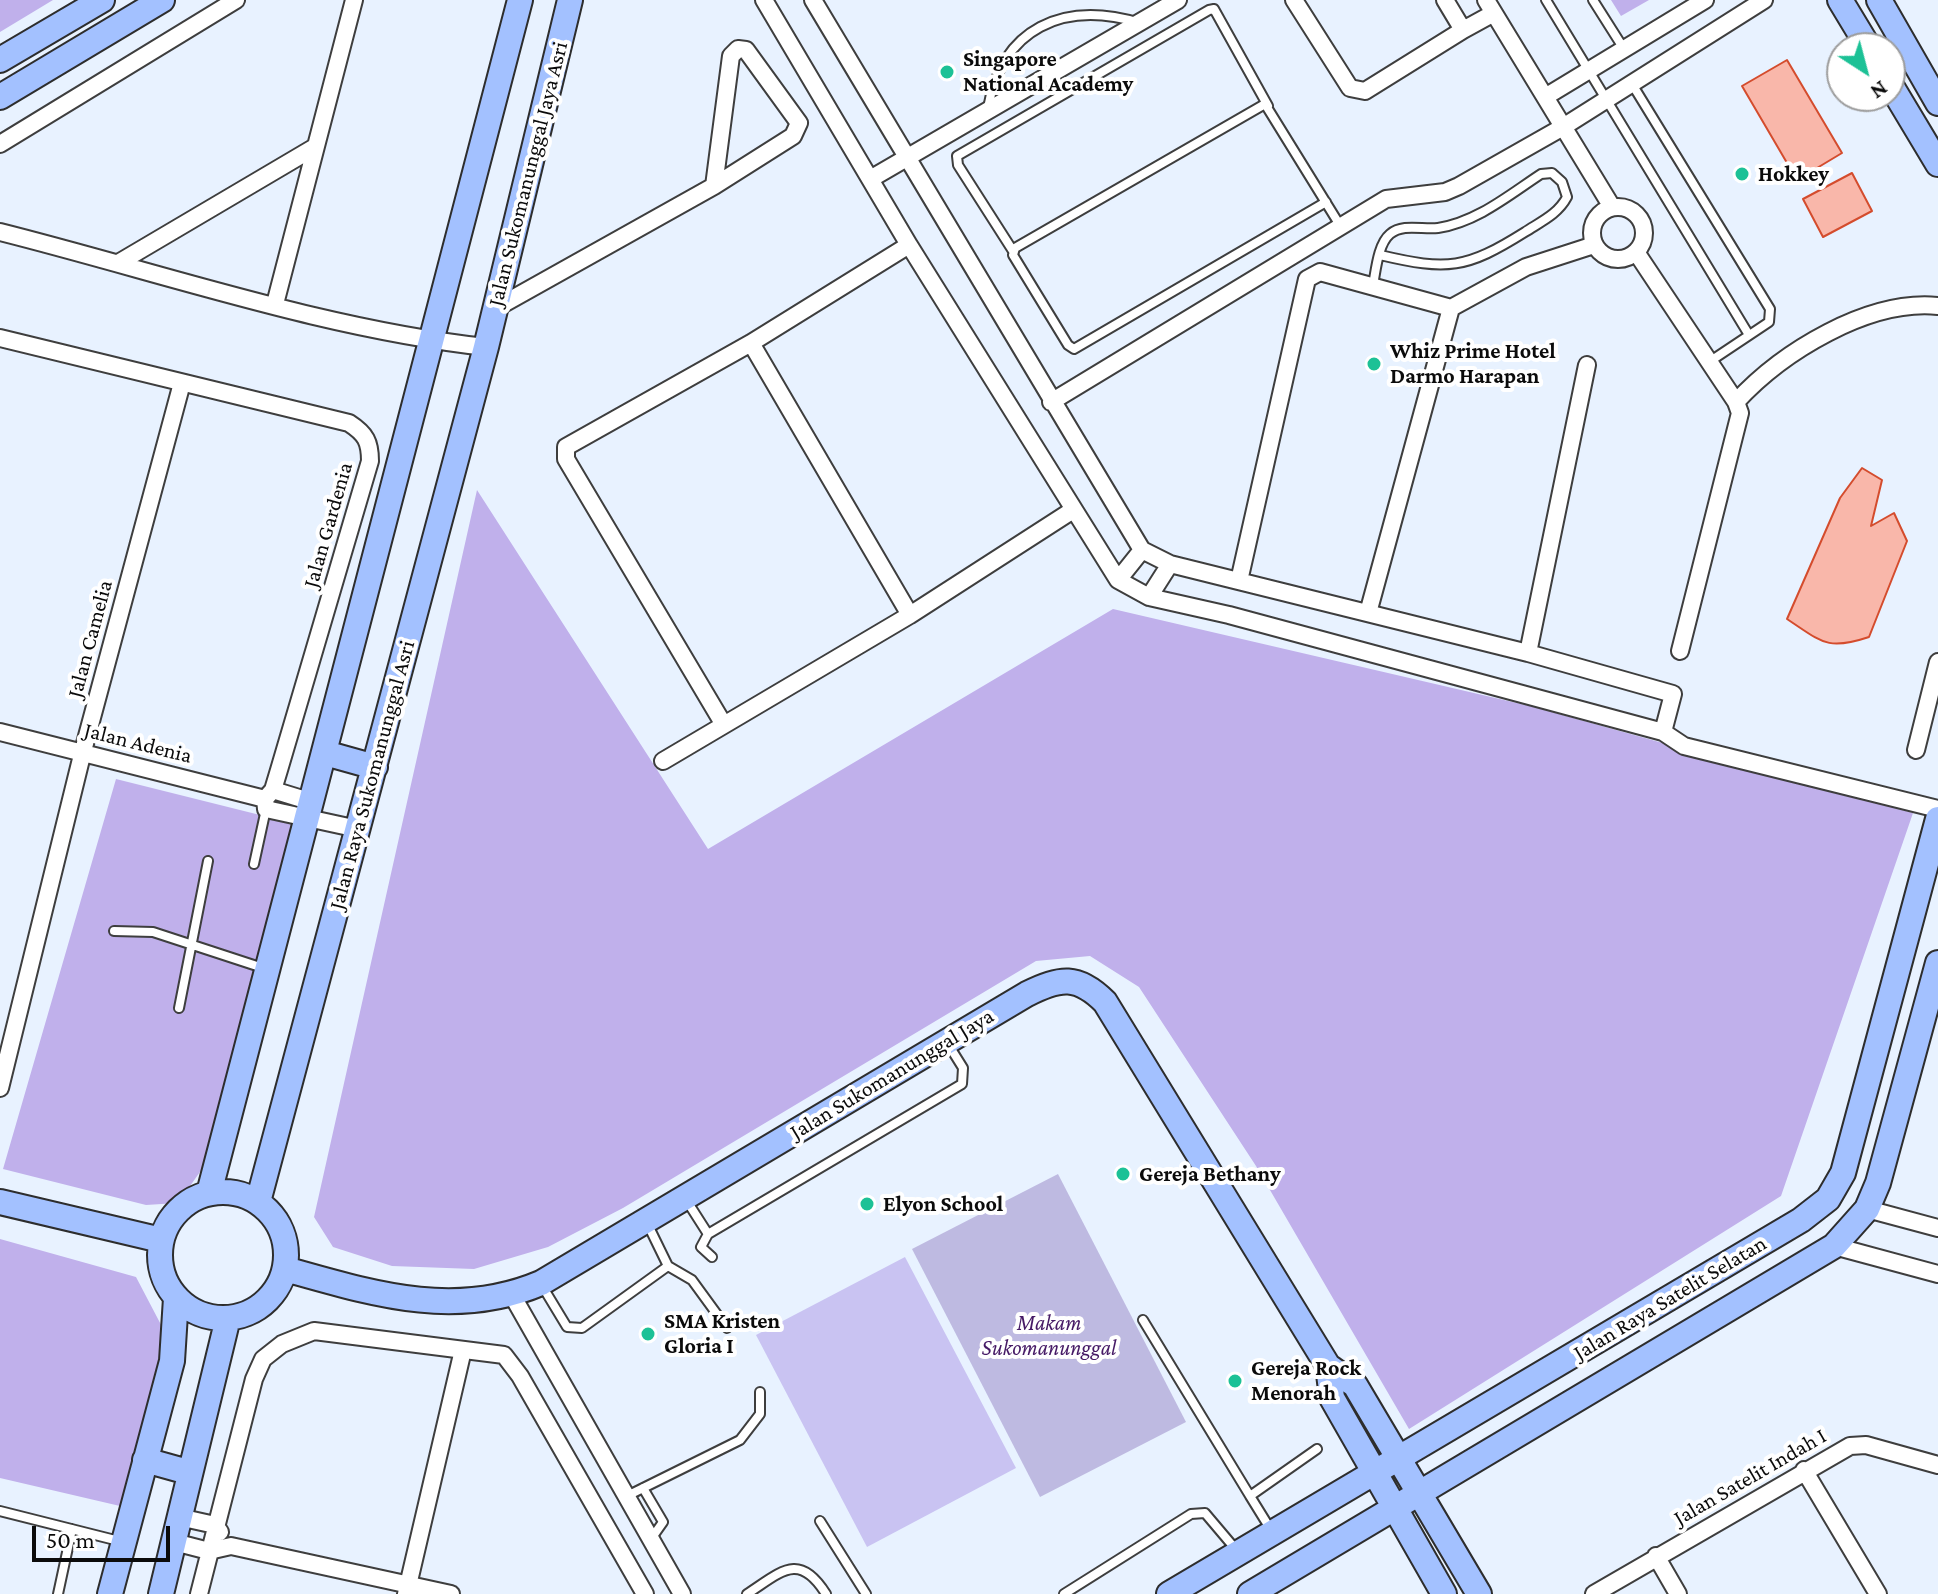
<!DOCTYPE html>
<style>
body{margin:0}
#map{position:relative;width:1938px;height:1594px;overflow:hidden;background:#e8f2ff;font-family:"Crimson Pro",serif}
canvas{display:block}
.north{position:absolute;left:1826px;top:32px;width:80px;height:80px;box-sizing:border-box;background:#fff;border:2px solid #9d9d9d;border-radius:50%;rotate:144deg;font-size:22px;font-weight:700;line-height:32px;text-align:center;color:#0b0b0b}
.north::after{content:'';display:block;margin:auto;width:28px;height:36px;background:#1cc196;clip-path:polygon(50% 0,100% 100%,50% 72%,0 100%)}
.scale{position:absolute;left:32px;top:1526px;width:138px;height:36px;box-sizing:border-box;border:4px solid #0b0b0b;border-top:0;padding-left:10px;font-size:24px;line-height:28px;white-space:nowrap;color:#0b0b0b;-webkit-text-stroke:6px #fff;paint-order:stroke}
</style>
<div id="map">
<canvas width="1938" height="1594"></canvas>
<div class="north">N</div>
<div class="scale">50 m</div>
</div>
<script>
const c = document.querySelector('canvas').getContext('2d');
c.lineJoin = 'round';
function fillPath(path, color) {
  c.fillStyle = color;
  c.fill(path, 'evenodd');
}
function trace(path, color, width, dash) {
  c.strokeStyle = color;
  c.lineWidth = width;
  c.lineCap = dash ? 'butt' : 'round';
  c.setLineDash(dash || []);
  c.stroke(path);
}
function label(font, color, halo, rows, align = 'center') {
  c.font = font + ' "Crimson Pro",serif';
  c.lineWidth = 8;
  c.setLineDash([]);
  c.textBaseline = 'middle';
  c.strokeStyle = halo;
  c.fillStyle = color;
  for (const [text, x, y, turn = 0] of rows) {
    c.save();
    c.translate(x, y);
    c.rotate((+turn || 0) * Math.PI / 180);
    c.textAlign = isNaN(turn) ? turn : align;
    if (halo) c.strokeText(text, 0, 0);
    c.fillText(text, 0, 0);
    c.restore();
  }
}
fillPath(new Path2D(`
 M0 0H53L0 32Z
 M1611 0H1649L1621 16Z
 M477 490 708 849 1113 609 1534 707 1913 813 1781 1196 1409 1429 1256 1166 1139 987 1090 956 1036 961 623 1208 548 1247 474 1269 392 1266 333 1247 314 1217Z
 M116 779 296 824 207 1162 178 1203 146 1205 3 1169Z
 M0 1239 136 1277 169 1340 120 1506 0 1478Z`), '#c0b0eb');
fillPath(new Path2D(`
 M1058 1174 1186 1422 1040 1497 912 1249Z`), '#bebae1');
fillPath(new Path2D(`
 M905 1257 1016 1468 867 1547 756 1335Z`), '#c9c3f2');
const water = new Path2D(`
 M1787 60 1842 153 1797 180 1742 86Z
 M1852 173 1872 211 1823 237 1803 199Z
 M1862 468 1882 480 1871 526 1894 513 1907 541 1869 637C1827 651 1822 642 1787 619L1840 498Z`);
fillPath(water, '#f9b7aa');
trace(water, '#d44c2d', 2);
const lane = new Path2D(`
 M1546 0 1749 335
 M1593 0 1624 49
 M1632 84 1770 309 1769 322 1709 362
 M988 108C1002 28 1063 0 1140 23
 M1326 202 1074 349 1068 345 1013 255 1015 248 1265 104 1341 227
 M1013 251 958 165 957 156 1209 10 1214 9 1268 106
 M1373 285C1376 270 1378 244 1390 234 1403 223 1423 230 1438 228 1477 222 1509 195 1541 174L1552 173 1562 182 1567 197C1558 214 1542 221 1525 232 1466 269 1448 271 1380 255
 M254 864 266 809
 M114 931 153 932 263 968
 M179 1008 208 861
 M685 1198 708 1234 962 1084 963 1068 948 1044
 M708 1234 701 1247 712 1257
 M668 1266 692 1280 727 1328
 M541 1284 567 1327 582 1328 668 1266 648 1225
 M1143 1320 1250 1496
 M643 1488 663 1522 651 1539
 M627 1496 740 1440 760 1414V1392
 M0 1511 119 1541
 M820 1521 866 1594
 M1271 1530 1250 1496 1317 1449
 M58 1594 72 1529
 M747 1594C781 1572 799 1551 826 1594
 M1064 1594 1191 1514 1205 1513 1238 1552`);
const street = new Path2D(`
 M764 0 909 245 1118 580 1149 597 1229 615 1663 732 1684 746 1938 809
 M813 0 1142 550 1170 564 1528 653 1673 694 1663 732
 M1294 0 1350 88 1365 91 1463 30
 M1445 0 1463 30 1494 13
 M1486 0 1612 207
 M1545 97 1705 0
 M0 144 236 0
 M872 178 1178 0
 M1592 233a26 26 0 1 1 52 0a26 26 0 1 1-52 0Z
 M0 232C159 272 323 329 486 347
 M1636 252 1736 402 1740 413 1680 651
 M120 262 315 147
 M275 304 354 0
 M496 308 714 186 793 136 799 123 746 50 738 49 731 56 714 186
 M0 338 349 423C366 434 370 442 370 461L279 770 273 790 265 799 266 809 358 829
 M751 343 910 615
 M1051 402 1386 199 1445 192 1459 186 1563 127 1764 0
 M1736 402C1782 352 1868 299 1938 306
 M1118 580 1142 550
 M1239 581 1307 279 1320 272 1451 308
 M1149 597 1170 564
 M1368 613 1451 308 1526 267 1594 245
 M1528 653 1587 365
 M724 725 566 459V447L751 343 909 245
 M0 732 265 799
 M1916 750 1938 662
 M663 761 910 615 1073 510
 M273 790 312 802
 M0 1088 83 751 182 383
 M1867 1209 1938 1228
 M1834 1246 1938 1274
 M512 1295 682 1594
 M1804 1470 1878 1594
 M179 1517 215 1525 220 1532
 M174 1542 209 1551 231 1546 451 1594
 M1656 1556 1678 1594
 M199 1594 254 1379 263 1359 282 1344 314 1331 504 1355 520 1376 645 1594
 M406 1594 463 1350
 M1594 1594 1850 1446 1866 1445 1938 1465`);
const secondary = new Path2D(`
 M1840 0 1869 48
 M1879 0 1938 103
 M0 60 102 0
 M1890 84 1938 164
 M0 97 162 0
 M325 753 375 767
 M160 1255a63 63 0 1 1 126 0a63 63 0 1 1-126 0Z
 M209 1193 520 0
 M0 1202 161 1240
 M258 1202 486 347 570 0
 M285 1269C371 1293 454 1320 541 1283L1027 994C1060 977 1078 975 1105 1002L1328 1366 1355 1385 1479 1594
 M1328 1366 1332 1398 1444 1594
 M145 1460 188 1472
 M110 1594 172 1361 176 1298
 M161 1594 228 1318
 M1169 1594 1801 1220 1828 1199 1843 1173 1938 819
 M1250 1594 1834 1246 1867 1209 1878 1183 1938 963`);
trace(lane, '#3e3e3e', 12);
trace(street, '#3e3e3e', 20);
trace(secondary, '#2d2d2d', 28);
trace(lane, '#fff', 8);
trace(street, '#fff', 16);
trace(secondary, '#a3c1ff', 24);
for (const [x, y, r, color] of [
 [947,72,8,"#1cc196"],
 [1742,174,8,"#1cc196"],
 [1374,364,8,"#1cc196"],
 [1123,1174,8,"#1cc196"],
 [867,1204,8,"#1cc196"],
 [648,1334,8,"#1cc196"],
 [1235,1381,8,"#1cc196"]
]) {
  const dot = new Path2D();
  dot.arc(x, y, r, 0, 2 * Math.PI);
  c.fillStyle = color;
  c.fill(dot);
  trace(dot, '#fff', 3);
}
label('bold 22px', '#0b0b0b', '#fff', [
 ["Singapore",963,59],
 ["National Academy",963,84],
 ["Hokkey",1758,174],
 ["Whiz Prime Hotel",1390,351],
 ["Darmo Harapan",1390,376],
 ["Gereja Bethany",1139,1174],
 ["Elyon School",883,1204],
 ["SMA Kristen",664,1321],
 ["Gloria I",664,1346],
 ["Gereja Rock",1251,1368],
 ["Menorah",1251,1393]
], 'left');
label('22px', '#0b0b0b', '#fff', [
 ["Jalan Sukomanunggal Jaya Asri",528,174,-76],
 ["Jalan Gardenia",328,525,-74],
 ["Jalan Camelia",90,639,-75],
 ["Jalan Adenia",138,743,14],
 ["Jalan Raya Sukomanunggal Asri",372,775,-75],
 ["Jalan Sukomanunggal Jaya",892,1074,-31],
 ["Jalan Raya Satelit Selatan",1670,1298,-31],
 ["Jalan Satelit Indah I",1750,1477,-30]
]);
label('italic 22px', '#451965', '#fff', [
 ["Makam",1049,1323],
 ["Sukomanunggal",1049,1348]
]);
</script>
